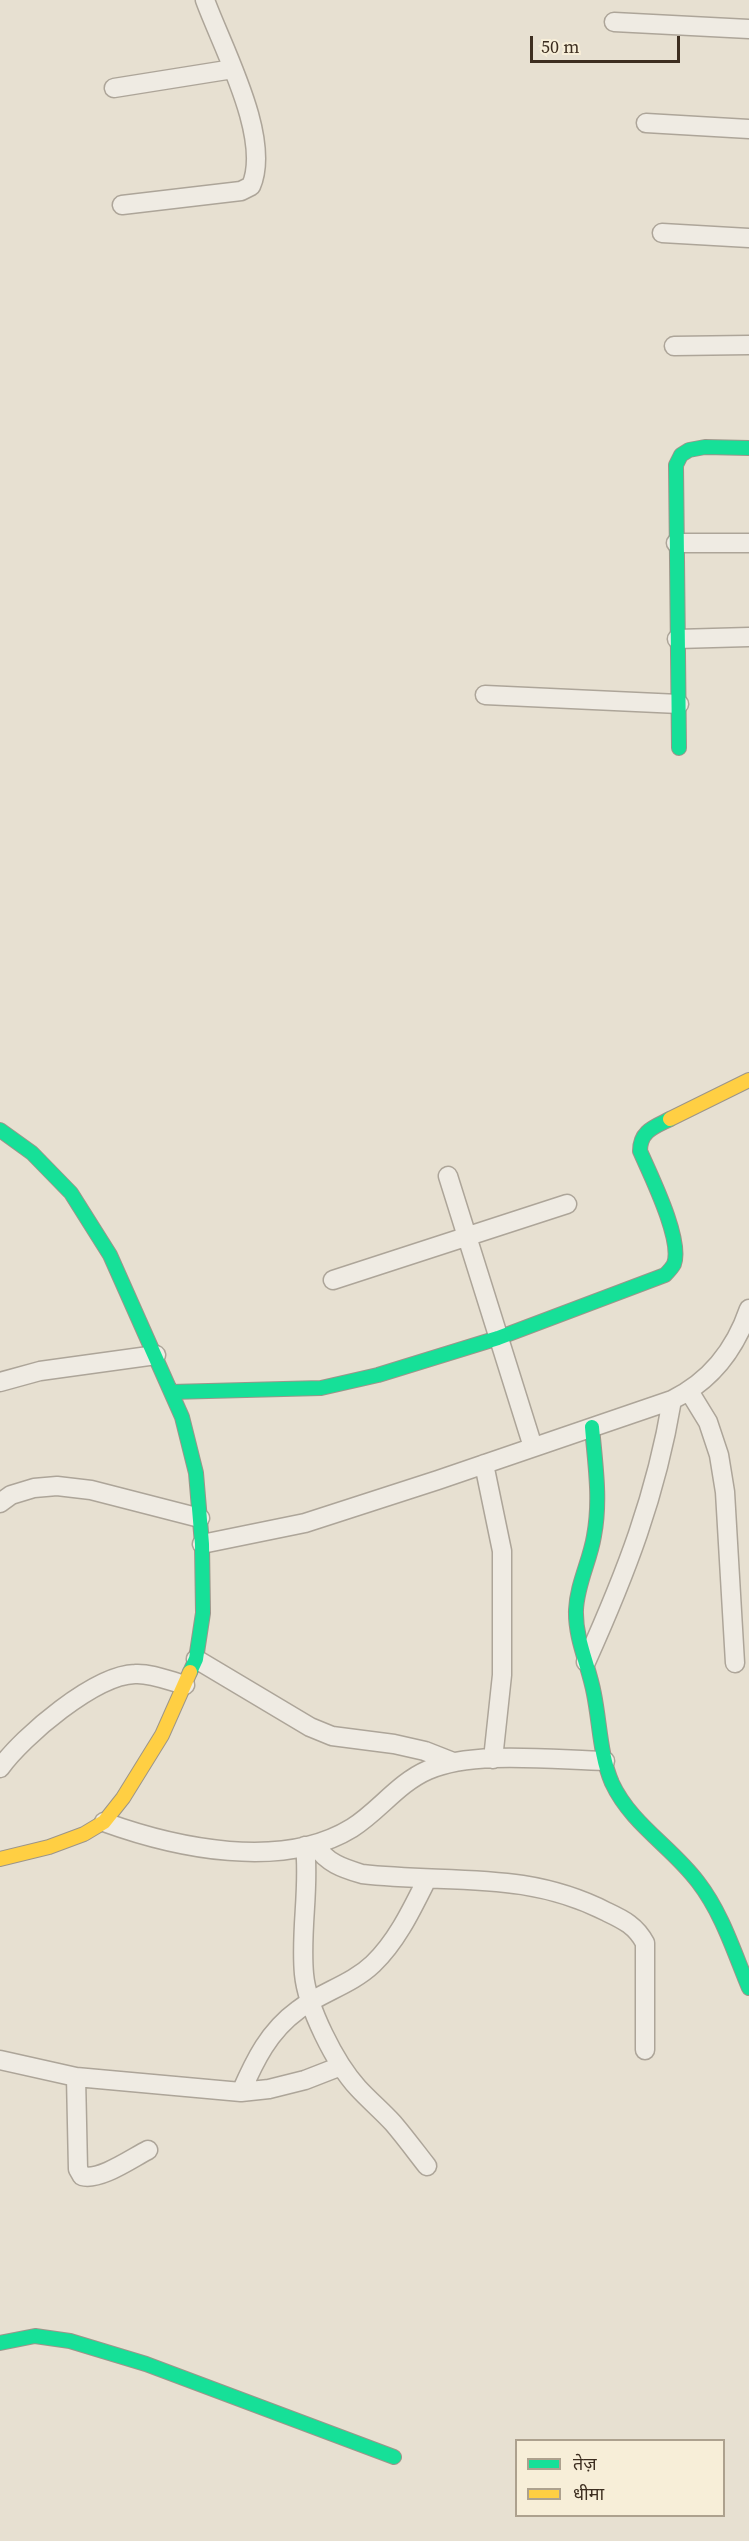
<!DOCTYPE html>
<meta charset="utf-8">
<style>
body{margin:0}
#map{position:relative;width:749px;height:2541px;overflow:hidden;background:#e7e0d1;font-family:"Source Serif 4","Noto Sans Devanagari",serif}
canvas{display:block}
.legend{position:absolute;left:515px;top:2439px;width:210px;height:78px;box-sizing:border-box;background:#f7eed8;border:2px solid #ada18e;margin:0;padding:8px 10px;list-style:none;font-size:18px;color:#3d2e20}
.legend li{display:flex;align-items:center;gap:12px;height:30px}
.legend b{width:30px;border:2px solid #ada18e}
.scale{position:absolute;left:530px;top:36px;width:150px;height:27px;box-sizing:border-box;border:3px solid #3d2e20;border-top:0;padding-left:8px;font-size:18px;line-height:21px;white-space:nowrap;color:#3d2e20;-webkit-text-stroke:4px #f7eed8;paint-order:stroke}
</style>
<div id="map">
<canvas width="749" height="2541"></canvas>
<ul class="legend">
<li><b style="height:8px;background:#16e098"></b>तेज़</li>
<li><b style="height:8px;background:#ffcf43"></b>धीमा</li>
</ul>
<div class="scale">50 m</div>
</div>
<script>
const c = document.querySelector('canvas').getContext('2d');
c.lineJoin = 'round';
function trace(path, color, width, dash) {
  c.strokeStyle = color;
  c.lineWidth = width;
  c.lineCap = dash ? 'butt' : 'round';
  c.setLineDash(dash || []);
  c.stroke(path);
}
const street = new Path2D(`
 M614 22 749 29
 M114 88 233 69
 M646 123 749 129
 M122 205 241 191 251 186C272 138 222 47 205 0
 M662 233 749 238
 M674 346 749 345
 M676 543H749
 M677 639 749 637
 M485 695 679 704
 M448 1176 533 1447
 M333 1280 567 1204
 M0 1382 40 1371 156 1355
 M689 1391 708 1422 719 1455 725 1492 735 1663
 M484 1464 502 1551V1675L493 1759
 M0 1503 11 1495 34 1488 57 1486 91 1490 200 1518
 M202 1544 305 1523 438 1480 672 1400C711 1381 735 1350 749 1309
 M196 1659 310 1727 332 1736 394 1744 425 1751 453 1762
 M586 1662C626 1573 656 1496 672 1400
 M0 1768C23 1736 95 1675 135 1674 151 1673 170 1681 185 1685
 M104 1822C176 1848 282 1871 352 1828 379 1811 398 1783 428 1770 473 1750 555 1760 605 1761
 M315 1845C327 1863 342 1868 362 1874 450 1884 525 1870 607 1912 624 1920 636 1926 645 1943V2050
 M305 1846C310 1888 300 1930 304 1974 307 2007 335 2063 358 2088 369 2100 382 2111 393 2123 405 2137 416 2152 427 2166
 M0 2060 76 2077 241 2092 269 2089 305 2080 341 2066
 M76 2077 78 2169 82 2176C100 2181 132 2158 148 2150
 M241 2092C255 2060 269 2031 298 2010 321 1992 351 1985 373 1964 397 1941 412 1909 427 1879`);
const fast = new Path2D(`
 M679 748 676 465 681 455 689 450 705 447 749 448
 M0 1130 32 1153 71 1193 110 1255 182 1417 196 1473 202 1544 203 1613 196 1659 190 1672
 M171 1392 321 1388 378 1375 498 1338 665 1275C668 1272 672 1268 674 1264 683 1240 650 1174 640 1151 640 1131 654 1127 670 1119
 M592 1427C595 1463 601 1499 594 1536 590 1561 577 1584 576 1610 575 1639 589 1666 594 1694 600 1724 600 1755 612 1783 631 1824 672 1847 698 1882 722 1913 734 1952 749 1988
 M0 2343 35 2336 70 2341 146 2364 394 2457`);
const slow = new Path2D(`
 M670 1119 749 1080
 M0 1859 49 1847 84 1834 104 1822 123 1798 162 1735 190 1672`);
trace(street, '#ada599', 21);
trace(fast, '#9c958a', 16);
trace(slow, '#9c958a', 16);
trace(street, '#efebe3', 18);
trace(fast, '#16e098', 14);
trace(slow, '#ffcf43', 14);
</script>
